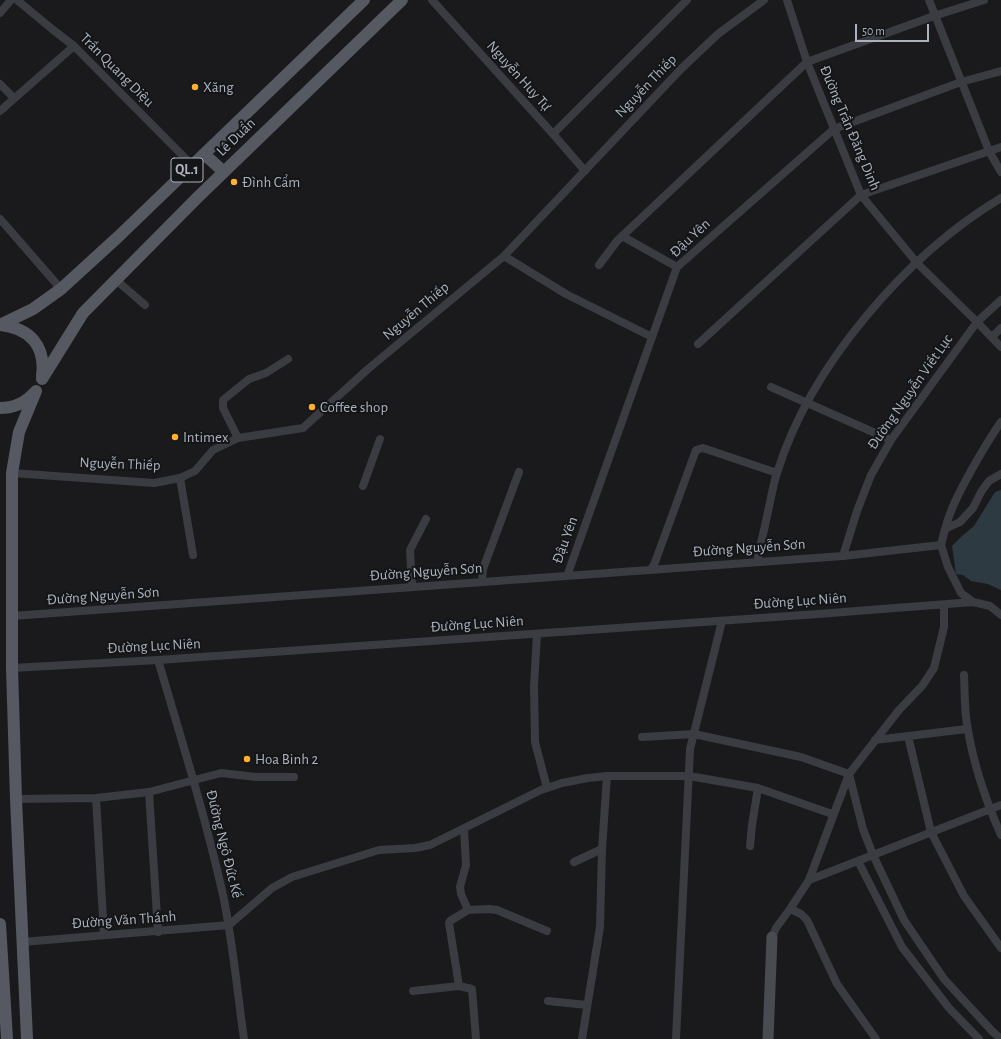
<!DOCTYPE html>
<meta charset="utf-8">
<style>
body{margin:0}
#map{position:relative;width:1001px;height:1039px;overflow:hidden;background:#1a1a1c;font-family:"Alegreya Sans",sans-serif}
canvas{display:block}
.scale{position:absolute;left:855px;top:24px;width:74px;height:18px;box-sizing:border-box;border:2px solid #abb1bd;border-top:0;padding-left:5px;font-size:12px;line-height:14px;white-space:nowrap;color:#abb1bd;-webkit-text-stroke:3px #141517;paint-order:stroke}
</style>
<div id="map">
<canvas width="1001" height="1039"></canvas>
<div class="scale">50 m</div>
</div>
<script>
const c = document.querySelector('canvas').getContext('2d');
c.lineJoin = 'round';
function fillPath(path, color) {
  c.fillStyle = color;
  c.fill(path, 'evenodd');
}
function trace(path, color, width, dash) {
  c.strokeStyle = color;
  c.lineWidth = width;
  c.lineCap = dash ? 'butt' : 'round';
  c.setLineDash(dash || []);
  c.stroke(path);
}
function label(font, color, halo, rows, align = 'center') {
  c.font = font + ' "Alegreya Sans",sans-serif';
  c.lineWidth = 4;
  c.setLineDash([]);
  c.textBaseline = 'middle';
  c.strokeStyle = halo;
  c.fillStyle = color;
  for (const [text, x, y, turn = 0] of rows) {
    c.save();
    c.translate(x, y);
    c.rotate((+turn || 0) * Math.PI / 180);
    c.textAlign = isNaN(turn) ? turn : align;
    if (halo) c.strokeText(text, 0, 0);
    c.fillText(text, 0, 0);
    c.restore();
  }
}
fillPath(new Path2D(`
 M1001 490V590L988 584 971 581 963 575 956 574 952 546 962 536 974 526 995 492Z`), '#2e3a42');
trace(new Path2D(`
 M17 0 52 29 74 46 192 165
 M432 0 553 134 585 171
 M787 0 807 62 861 195 917 263 977 322 1001 347
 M929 0 989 151 1001 172
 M0 13 11 0
 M0 84 14 98
 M0 111 74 46
 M553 134 687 0
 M0 219 61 289
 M622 236 677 267
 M504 256 566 294 652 337
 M599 265 617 241 807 62 934 16 984 0
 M116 280 145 305
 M992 337 1001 328
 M698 344 861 195 1001 147
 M771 387 891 440
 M238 438 223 408V400L249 379 266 373 288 359
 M12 473 154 483 180 478 195 471 213 450 238 438 303 428 368 369 504 256 682 68 718 34 764 0
 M1001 474 989 481 981 492 973 508 960 522 945 529 941 545 948 567 961 593 973 602 990 606 1001 615
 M180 478 193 555
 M363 486 380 439
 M945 529C951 507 961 489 972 469 981 453 990 437 1001 422
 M843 556 857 511 871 475 891 440 977 322 1001 300
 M757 562C761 542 766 522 770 502 772 493 774 482 777 473 810 366 906 255 1001 198
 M650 570 654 565 696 450 703 448 777 473
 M567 576 677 267 834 129 961 82 1001 71
 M484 582 482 580 483 569 519 472
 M412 587 410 550 426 519
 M12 616 843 556 941 545
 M537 634 534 686 535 742 547 788
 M158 660C181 738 205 815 223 895 233 942 237 991 244 1039
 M12 668 158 660 818 614 973 602
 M964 675C965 693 964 712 968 730 974 767 986 801 1001 835
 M908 736 931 832 964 896 1001 948
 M642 737 694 734 801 757 849 774 863 829 873 855 904 920 944 979 992 1031 1001 1039
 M875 740 967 729
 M149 792 158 932
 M96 798 104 935
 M16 799 96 798 149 792 221 773 256 777H294
 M464 829 466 865 460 887 461 894 468 910
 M750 846 752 825 758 788
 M858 861 902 947 949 1008 979 1039
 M574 862 602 849
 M809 880 1001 805
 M790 909 801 914 807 920 837 984 876 1039
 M772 937 776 928 790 909 809 880 849 774 899 710 922 686 934 668 944 627V605
 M22 942 229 925 272 888 292 877 379 850 415 848 430 845 541 790 562 783 588 778 607 776H689L758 788 832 814
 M413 991 459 986
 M548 1001 587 1005
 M476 1039 472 989 459 986 449 923 450 921 468 910 489 909 497 910 547 931
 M582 1039 600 927 602 849 607 776
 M676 1039 690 749 722 621`), '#3a3c42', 8);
trace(new Path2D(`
 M768 1039 772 937`), '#484b52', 11);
trace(new Path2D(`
 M204 154 224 172
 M0 325 33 309 61 289 119 236 364 0
 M0 325C30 328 46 346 42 376
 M42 379 83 313 198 197 402 0
 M0 408C14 408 25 403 34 393
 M0 924 7 1039
 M27 1039 16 799 12 668V473L19 432 36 391`), '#565961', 12);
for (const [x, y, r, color] of [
 [195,87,4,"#ffb02f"],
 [234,182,4,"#ffb02f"],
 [312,407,4,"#ffb02f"],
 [175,437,4,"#ffb02f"],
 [247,759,4,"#ffb02f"]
]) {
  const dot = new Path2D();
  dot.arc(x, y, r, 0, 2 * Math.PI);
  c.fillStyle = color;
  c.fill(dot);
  trace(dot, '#141517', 1.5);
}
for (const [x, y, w] of [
 [187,170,32]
]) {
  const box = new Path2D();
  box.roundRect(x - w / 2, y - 12, w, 24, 3);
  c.fillStyle = '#141517';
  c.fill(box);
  trace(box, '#abb1bd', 1);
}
label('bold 14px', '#abb1bd', null, [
 ["QL.1",187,170]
]);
label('15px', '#abb1bd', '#141517', [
 ["Trần Quang Diệu",117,70,45],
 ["Nguyễn Huy Tự",519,76,48],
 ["Nguyễn Thiếp",646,86,-46],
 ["Đường Trần Đăng Dinh",850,128,67],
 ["Lê Duẩn",236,137,-44],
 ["Đậu Yên",690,238,-43],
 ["Nguyễn Thiếp",416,311,-40],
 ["Đường Nguyễn Viết Lục",910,392,-55],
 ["Nguyễn Thiếp",120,464,2],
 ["Đậu Yên",565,540,-70],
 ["Đường Nguyễn Sơn",749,548,-4],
 ["Đường Nguyễn Sơn",426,572,-4],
 ["Đường Nguyễn Sơn",103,596,-4],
 ["Đường Lục Niên",800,601,-4],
 ["Đường Lục Niên",477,624,-4],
 ["Đường Lục Niên",154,646,-3],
 ["Đường Ngô Đức Kế",224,844,76],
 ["Đường Văn Thánh",124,920,-4]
]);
label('15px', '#abb1bd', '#141517', [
 ["Xăng",203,87],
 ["Đình Cẩm",242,182],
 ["Coffee shop",320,407],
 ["Intimex",183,437],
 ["Hoa Binh 2",255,759]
], 'left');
</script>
